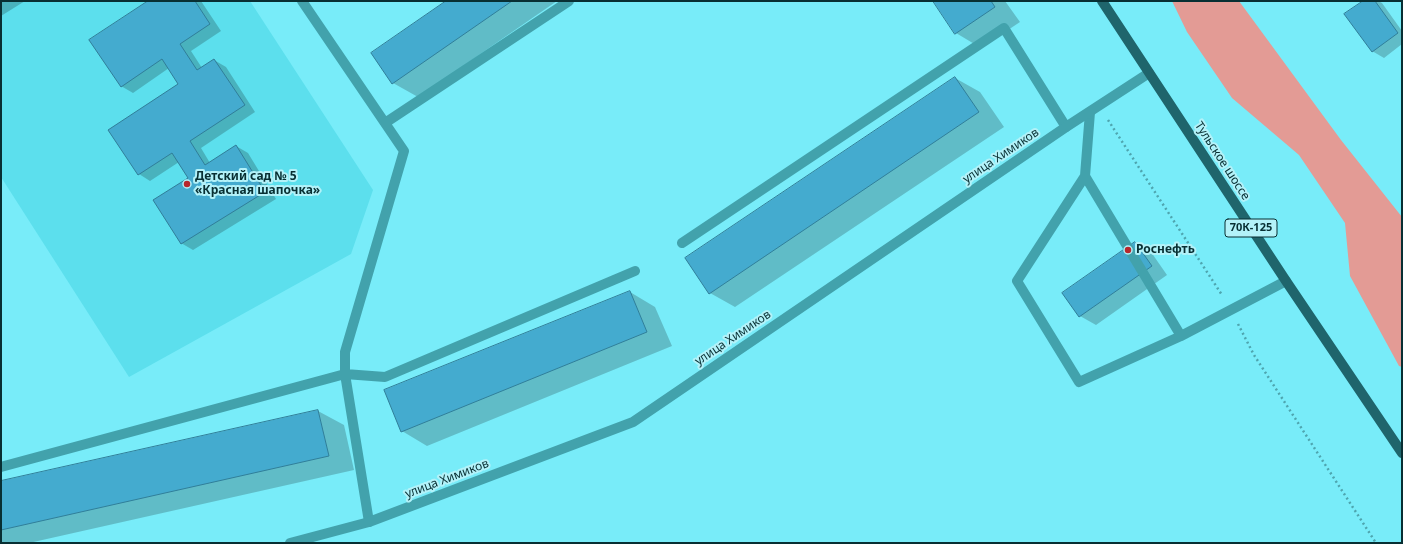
<!DOCTYPE html>
<meta charset="utf-8">
<style>
body{margin:0}
#map{position:relative;width:1403px;height:544px;overflow:hidden;background:#78ecf9;font-family:"Noto Sans",sans-serif}
canvas{display:block}
.frame{position:absolute;inset:0;border:2px solid #082f33;pointer-events:none}
</style>
<div id="map">
<canvas width="1403" height="544"></canvas>
<div class="frame"></div>
</div>
<script>
const c = document.querySelector('canvas').getContext('2d');
c.lineJoin = 'round';
function fillPath(path, color) {
  c.fillStyle = color;
  c.fill(path, 'evenodd');
}
function trace(path, color, width, dash) {
  c.strokeStyle = color;
  c.lineWidth = width;
  c.lineCap = dash ? 'butt' : 'round';
  c.setLineDash(dash || []);
  c.stroke(path);
}
function label(font, color, halo, rows, align = 'center') {
  c.font = font + ' "Noto Sans",sans-serif';
  c.lineWidth = 4;
  c.setLineDash([]);
  c.textBaseline = 'middle';
  c.strokeStyle = halo;
  c.fillStyle = color;
  for (const [text, x, y, turn = 0] of rows) {
    c.save();
    c.translate(x, y);
    c.rotate((+turn || 0) * Math.PI / 180);
    c.textAlign = isNaN(turn) ? turn : align;
    if (halo) c.strokeText(text, 0, 0);
    c.fillText(text, 0, 0);
    c.restore();
  }
}
fillPath(new Path2D(`
 M3 1H250L373 190 351 254 129 377 1 177V2Z`), '#5cdfed');
fillPath(new Path2D(`
 M1172 1H1239L1341 140 1402 217V367L1399 366 1350 276 1345 223 1299 155 1232 98 1187 32Z`), '#e39b95');
fillPath(new Path2D(`
 M1 1H25L1 16Z
 M150 1H201L221 31 191 51 202 68 214 60 226 67 255 112 201 148 210 163 236 146 248 153 276 199 193 250 181 243 189 178 179 162 150 181 139 174 180 84 169 68 133 93 121 86Z
 M448 1H557L418 97 393 83Z
 M934 1H1005L1020 22 981 48 956 33Z
 M1365 1H1378L1382 3 1402 31V44L1384 58 1372 51Z
 M955 78 980 92 1004 127 735 307 710 293Z
 M1135 243 1151 252 1167 275 1096 325 1080 316Z
 M630 292 655 307 672 346 427 446 402 431Z
 M318 411 344 425 354 470 29 543H1V482Z`), '#0003');
const building = new Path2D(`
 M148 1H195L210 24 180 44 197 70 214 59 245 105 190 141 205 165 236 145 265 192 181 244 153 200 188 178 172 153 138 175 108 130 178 84 162 59 121 87 89 40Z
 M446 1H512L392 84 371 53Z
 M933 1H991L995 7 955 34Z
 M1363 1H1375L1398 33 1372 52 1344 14Z
 M955 77 979 112 709 294 685 258Z
 M1135 242 1152 266 1079 317 1062 293Z
 M630 291 647 332 401 432 384 390Z
 M318 410 329 456 1 530V481Z`);
fillPath(building, '#44abcf');
trace(building, '#307e99', 1);
trace(new Path2D(`
 M1108 120 1222 295
 M1238 324 1254 355 1376 543`), '#4ea5af', 2.5, [2, 3]);
trace(new Path2D(`
 M302 1 404 151 345 352V374L369 522
 M1090 112 1085 176 1181 336 1286 281
 M385 123 569 1
 M1085 176 1017 281 1079 382 1181 336
 M682 243 1004 28 1066 127
 M1 467 345 374 385 377 635 271`), '#42a2ac', 10);
trace(new Path2D(`
 M290 543 369 522 633 422 1066 127 1149 73`), '#42a2ac', 10);
trace(new Path2D(`
 M1102 1 1286 281 1402 453`), '#1f656c', 10);
for (const [x, y, r, color] of [
 [187,184,4,"#b7272d"],
 [1128,250,4,"#b7272d"]
]) {
  const dot = new Path2D();
  dot.arc(x, y, r, 0, 2 * Math.PI);
  c.fillStyle = color;
  c.fill(dot);
  trace(dot, '#b3f2f9', 1.5);
}
for (const [x, y, w] of [
 [1251,228,52]
]) {
  const box = new Path2D();
  box.roundRect(x - w / 2, y - 9, w, 18, 3);
  c.fillStyle = '#b3f2f9';
  c.fill(box);
  trace(box, '#082f33', 1);
}
label('bold 11px', '#082f33', null, [
 ["70К-125",1251,228]
]);
label('12px', '#082f33', '#b3f2f9', [
 ["улица Химиков",1001,156,-34],
 ["Тульское шоссе",1222,161,57],
 ["улица Химиков",733,338,-34],
 ["улица Химиков",447,479,-21]
]);
label('bold 12px', '#082f33', '#b3f2f9', [
 ["Детский сад № 5",195,177],
 ["«Красная шапочка»",195,191],
 ["Роснефть",1136,250]
], 'left');
</script>
